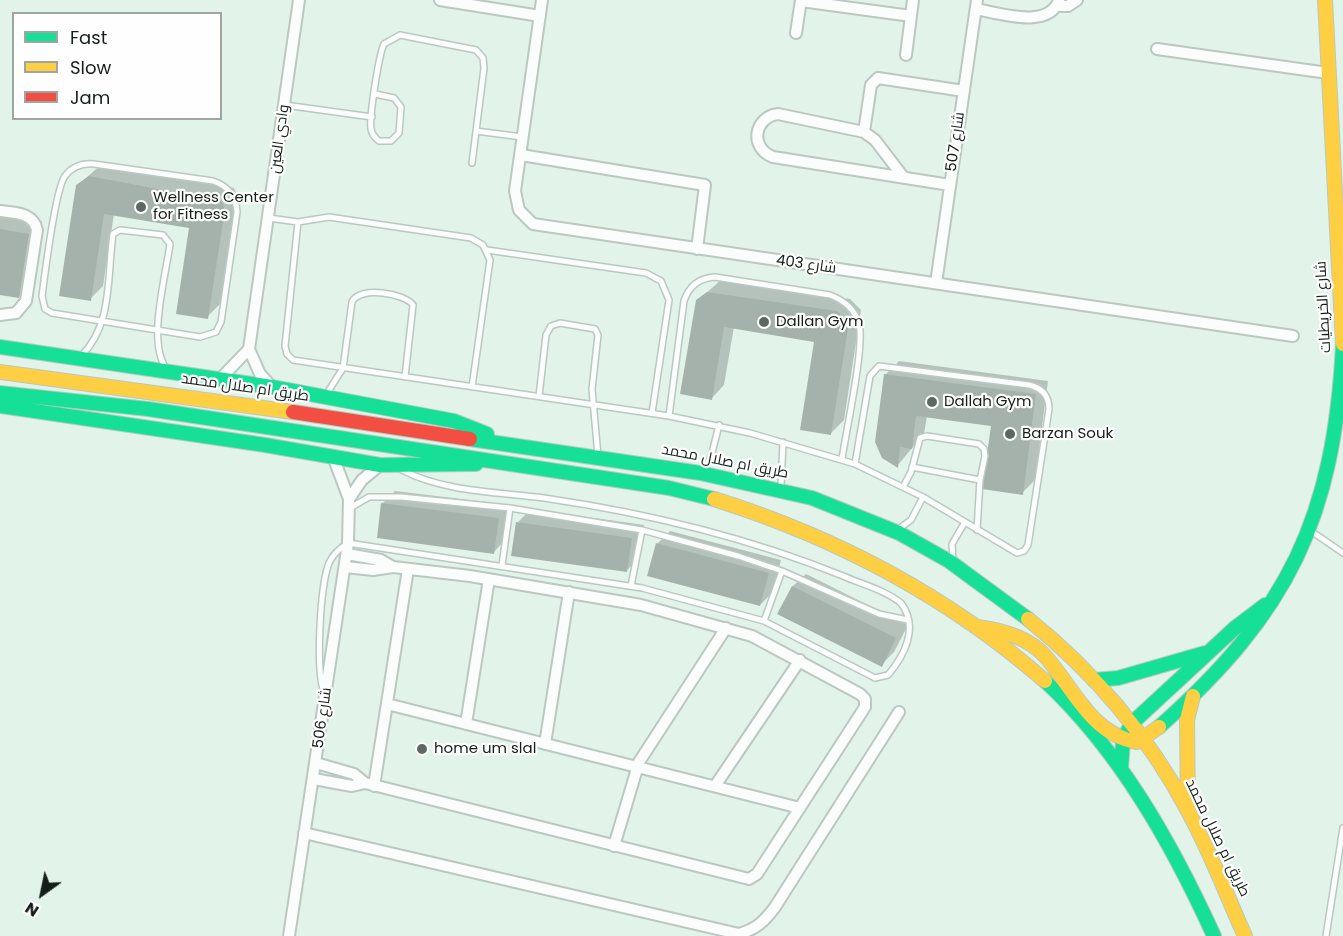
<!DOCTYPE html>
<meta charset="utf-8">
<style>
body{margin:0}
#map{position:relative;width:1343px;height:936px;overflow:hidden;background:#e2f3ea;font-family:Poppins,sans-serif}
canvas{display:block}
.legend{position:absolute;left:12px;top:12px;width:210px;height:108px;box-sizing:border-box;background:#fefefe;border:2px solid #a0a5a2;margin:0;padding:8px 10px;list-style:none;font-size:18px;color:#141f19}
.legend li{display:flex;align-items:center;gap:12px;height:30px}
.legend b{width:30px;border:2px solid #a0a5a2}
.north{position:absolute;left:12px;top:864px;width:60px;height:60px;-webkit-text-stroke:4px #fefefe;paint-order:stroke;rotate:213deg;font-size:16px;font-weight:700;line-height:24px;text-align:center;color:#141f19}
.north::after{content:'';display:block;margin:auto;width:21px;height:27px;background:#141f19;clip-path:polygon(50% 0,100% 100%,50% 72%,0 100%)}
</style>
<div id="map">
<canvas width="1343" height="936"></canvas>
<ul class="legend">
<li><b style="height:8px;background:#16e098"></b>Fast</li>
<li><b style="height:8px;background:#ffcf43"></b>Slow</li>
<li><b style="height:8px;background:#f24e42"></b>Jam</li>
</ul>
<div class="north">N</div>
</div>
<script>
const c = document.querySelector('canvas').getContext('2d');
c.lineJoin = 'round';
function fillPath(path, color) {
  c.fillStyle = color;
  c.fill(path, 'evenodd');
}
function trace(path, color, width, dash) {
  c.strokeStyle = color;
  c.lineWidth = width;
  c.lineCap = dash ? 'butt' : 'round';
  c.setLineDash(dash || []);
  c.stroke(path);
}
function label(font, color, halo, rows, align = 'center') {
  c.font = font + ' Poppins,Cairo,sans-serif';
  c.lineWidth = 4.5;
  c.setLineDash([]);
  c.textBaseline = 'middle';
  c.strokeStyle = halo;
  c.fillStyle = color;
  for (const [text, x, y, turn = 0] of rows) {
    c.save();
    c.translate(x, y);
    c.rotate((+turn || 0) * Math.PI / 180);
    c.textAlign = isNaN(turn) ? turn : align;
    if (halo) c.strokeText(text, 0, 0);
    c.fillText(text, 0, 0);
    c.restore();
  }
}
fillPath(new Path2D(`
 M103 163 234 188 237 196 220 304 207 317 191 227 114 214 103 286 90 299 78 185Z
 M0 215 42 221 32 284 19 297 0 294Z
 M721 280 850 299 861 310 844 420 831 433 816 341 734 327 724 385 712 398 697 301Z
 M899 361 1048 381 1035 480 1022 493 992 424 927 416 924 434 897 466 886 374Z
 M395 491 511 505 506 539 494 552 382 504Z
 M531 509 644 525 640 558 627 570 518 522Z
 M670 531 781 560 773 592 760 605 657 544Z
 M806 574 908 625 894 652 881 665 780 614 793 586Z`), '#0003');
fillPath(new Path2D(`
 M89 176 222 201 225 210 208 319 176 314 189 228 104 214 91 301 59 296 76 185Z
 M0 229 29 234 19 298 0 295Z
 M707 292 837 311 849 323 831 435 800 430 814 342 724 327 712 400 680 394 696 300Z
 M884 374 1036 394 1023 495 982 489 991 426 916 416 912 449 900 447 898 468 882 458 875 442Z
 M381 503 499 518 494 554 377 538Z
 M516 522 632 538 627 572 511 556Z
 M656 543 769 573 760 606 647 576Z
 M792 586 896 638 882 667 777 614Z`), '#a5b2ab');
const lane = new Path2D(`
 M375 94 394 98 401 107 399 133 391 141H379C375 138 372 135 371 129 369 117 379 54 384 44L400 35 476 50 483 58 484 68 472 163
 M285 105 372 117
 M476 131 522 137
 M94 164 213 181C228 186 236 196 237 212L221 322 216 332 200 337 52 313 45 309 42 296C45 274 55 189 65 176 72 167 82 163 94 164Z
 M269 218 298 222 329 217 471 238 483 245 490 260 472 387
 M298 222 285 346 287 354 293 360 669 416 750 433 855 464 923 497 1017 553 1024 551 1028 545 1049 409C1049 396 1042 388 1029 385L879 366 870 376 855 464
 M487 250 646 273 661 281 669 300 652 413
 M81 356C113 325 107 276 113 234L120 230 163 235 170 244C166 275 147 342 166 368
 M326 395 343 368 352 302C360 285 406 294 413 305L405 377
 M539 396 546 335 551 326 560 323 595 329 598 335 592 389 598 456
 M669 416 684 301C689 286 699 278 715 277L830 295C843 300 855 309 859 324 865 346 846 431 842 459
 M912 467 980 480
 M702 471 711 457 719 425
 M781 486 783 442
 M903 487 911 472 920 438 927 436 979 444 984 449 985 456 980 480 977 530
 M350 508 369 497H401L510 508 642 530 738 556 782 571 879 614 908 620
 M897 530 911 520 923 497
 M1311 531 1343 553
 M953 561 952 544 965 522
 M502 565 510 508
 M631 586 642 530
 M764 621 782 571
 M323 689C316 665 320 587 329 563 333 554 340 548 348 543L642 588 764 621 875 678 888 675C905 655 919 627 901 603 885 590 861 584 843 576 747 537 647 513 544 498 499 492 444 492 402 470
 M1326 936 1343 828`);
const street = new Path2D(`
 M440 0 540 16
 M542 0 515 191 519 210 533 224 1293 336
 M801 1 911 16
 M1057 6H1068L1077 0
 M976 9C999 13 1049 30 1059 0
 M796 33 801 0
 M1157 49 1328 73
 M906 55 913 0
 M864 132 871 85 878 78 964 91
 M521 155 705 185 697 249
 M904 178 875 140 864 132 778 114C754 117 749 148 773 157L950 185
 M0 211C15 213 33 212 37 230L26 301 16 313 0 315
 M936 283 977 0
 M221 378 249 349
 M272 387 260 374 249 349 299 0
 M349 499 362 480 380 465
 M347 554 381 560 393 567
 M387 704 800 808
 M466 724 489 579
 M545 744 569 592
 M316 763 354 774 365 783
 M314 779 352 786 365 783 749 879 757 874 865 707V699L860 694 752 636 641 605 470 576 393 567 373 570 345 567
 M374 786 408 569
 M715 786 800 660
 M304 833 739 934C756 929 764 922 775 907L899 712
 M614 846 639 762 726 628
 M289 936 348 543 349 499 334 459`);
const fast = new Path2D(`
 M0 347 272 387 454 421 487 434
 M0 393 148 409 669 488 714 499
 M0 406 265 445 380 465 476 464
 M470 439 700 473 812 498 899 533 949 561 1028 619
 M1094 680 1118 678 1205 653
 M1045 681C1120 751 1172 844 1214 936
 M1159 727C1289 612 1334 518 1343 344
 M1121 769 1123 741 1131 724 1236 627 1265 605`);
const slow = new Path2D(`
 M1325 0 1343 344
 M0 372 293 412
 M714 499C835 537 949 597 1045 681
 M1028 619C1093 671 1149 737 1188 811 1210 851 1226 894 1245 936
 M978 627C1001 630 1029 638 1045 656 1073 687 1091 735 1137 742L1159 727
 M1188 808 1187 720 1193 696`);
const jam = new Path2D(`
 M293 412 470 439`);
trace(lane, '#bac8c1', 8);
trace(street, '#bac8c1', 14);
trace(fast, '#bac8c1', 16);
trace(slow, '#bac8c1', 16);
trace(jam, '#bac8c1', 16);
trace(lane, '#fbfdfc', 5);
trace(street, '#fbfdfc', 10);
trace(fast, '#16e098', 14);
trace(slow, '#ffcf43', 14);
trace(jam, '#f24e42', 14);
for (const [x, y, r, color] of [
 [141,207,6,"#5c6962"],
 [764,322,6,"#5c6962"],
 [932,402,6,"#5c6962"],
 [1010,434,6,"#5c6962"],
 [422,749,6,"#5c6962"]
]) {
  const dot = new Path2D();
  dot.arc(x, y, r, 0, 2 * Math.PI);
  c.fillStyle = color;
  c.fill(dot);
  trace(dot, '#fefefe', 2);
}
label('15px', '#141f19', '#fefefe', [
 ["وادي العين",280,139,-82],
 ["شارع 507",956,142,-82],
 ["شارع 403",806,265,8],
 ["شارع الخريطيات",1324,307,-93],
 ["طريق ام صلال محمد",245,388,8],
 ["طريق ام صلال محمد",725,462,11],
 ["شارع 506",323,718,-82],
 ["طريق ام صلال محمد",1217,838,64]
]);
label('15px', '#141f19', '#fefefe', [
 ["Wellness Center",153,198],
 ["for Fitness",153,215],
 ["Dallan Gym",776,322],
 ["Dallah Gym",944,402],
 ["Barzan Souk",1022,434],
 ["home um slal",434,749]
], 'left');
</script>
